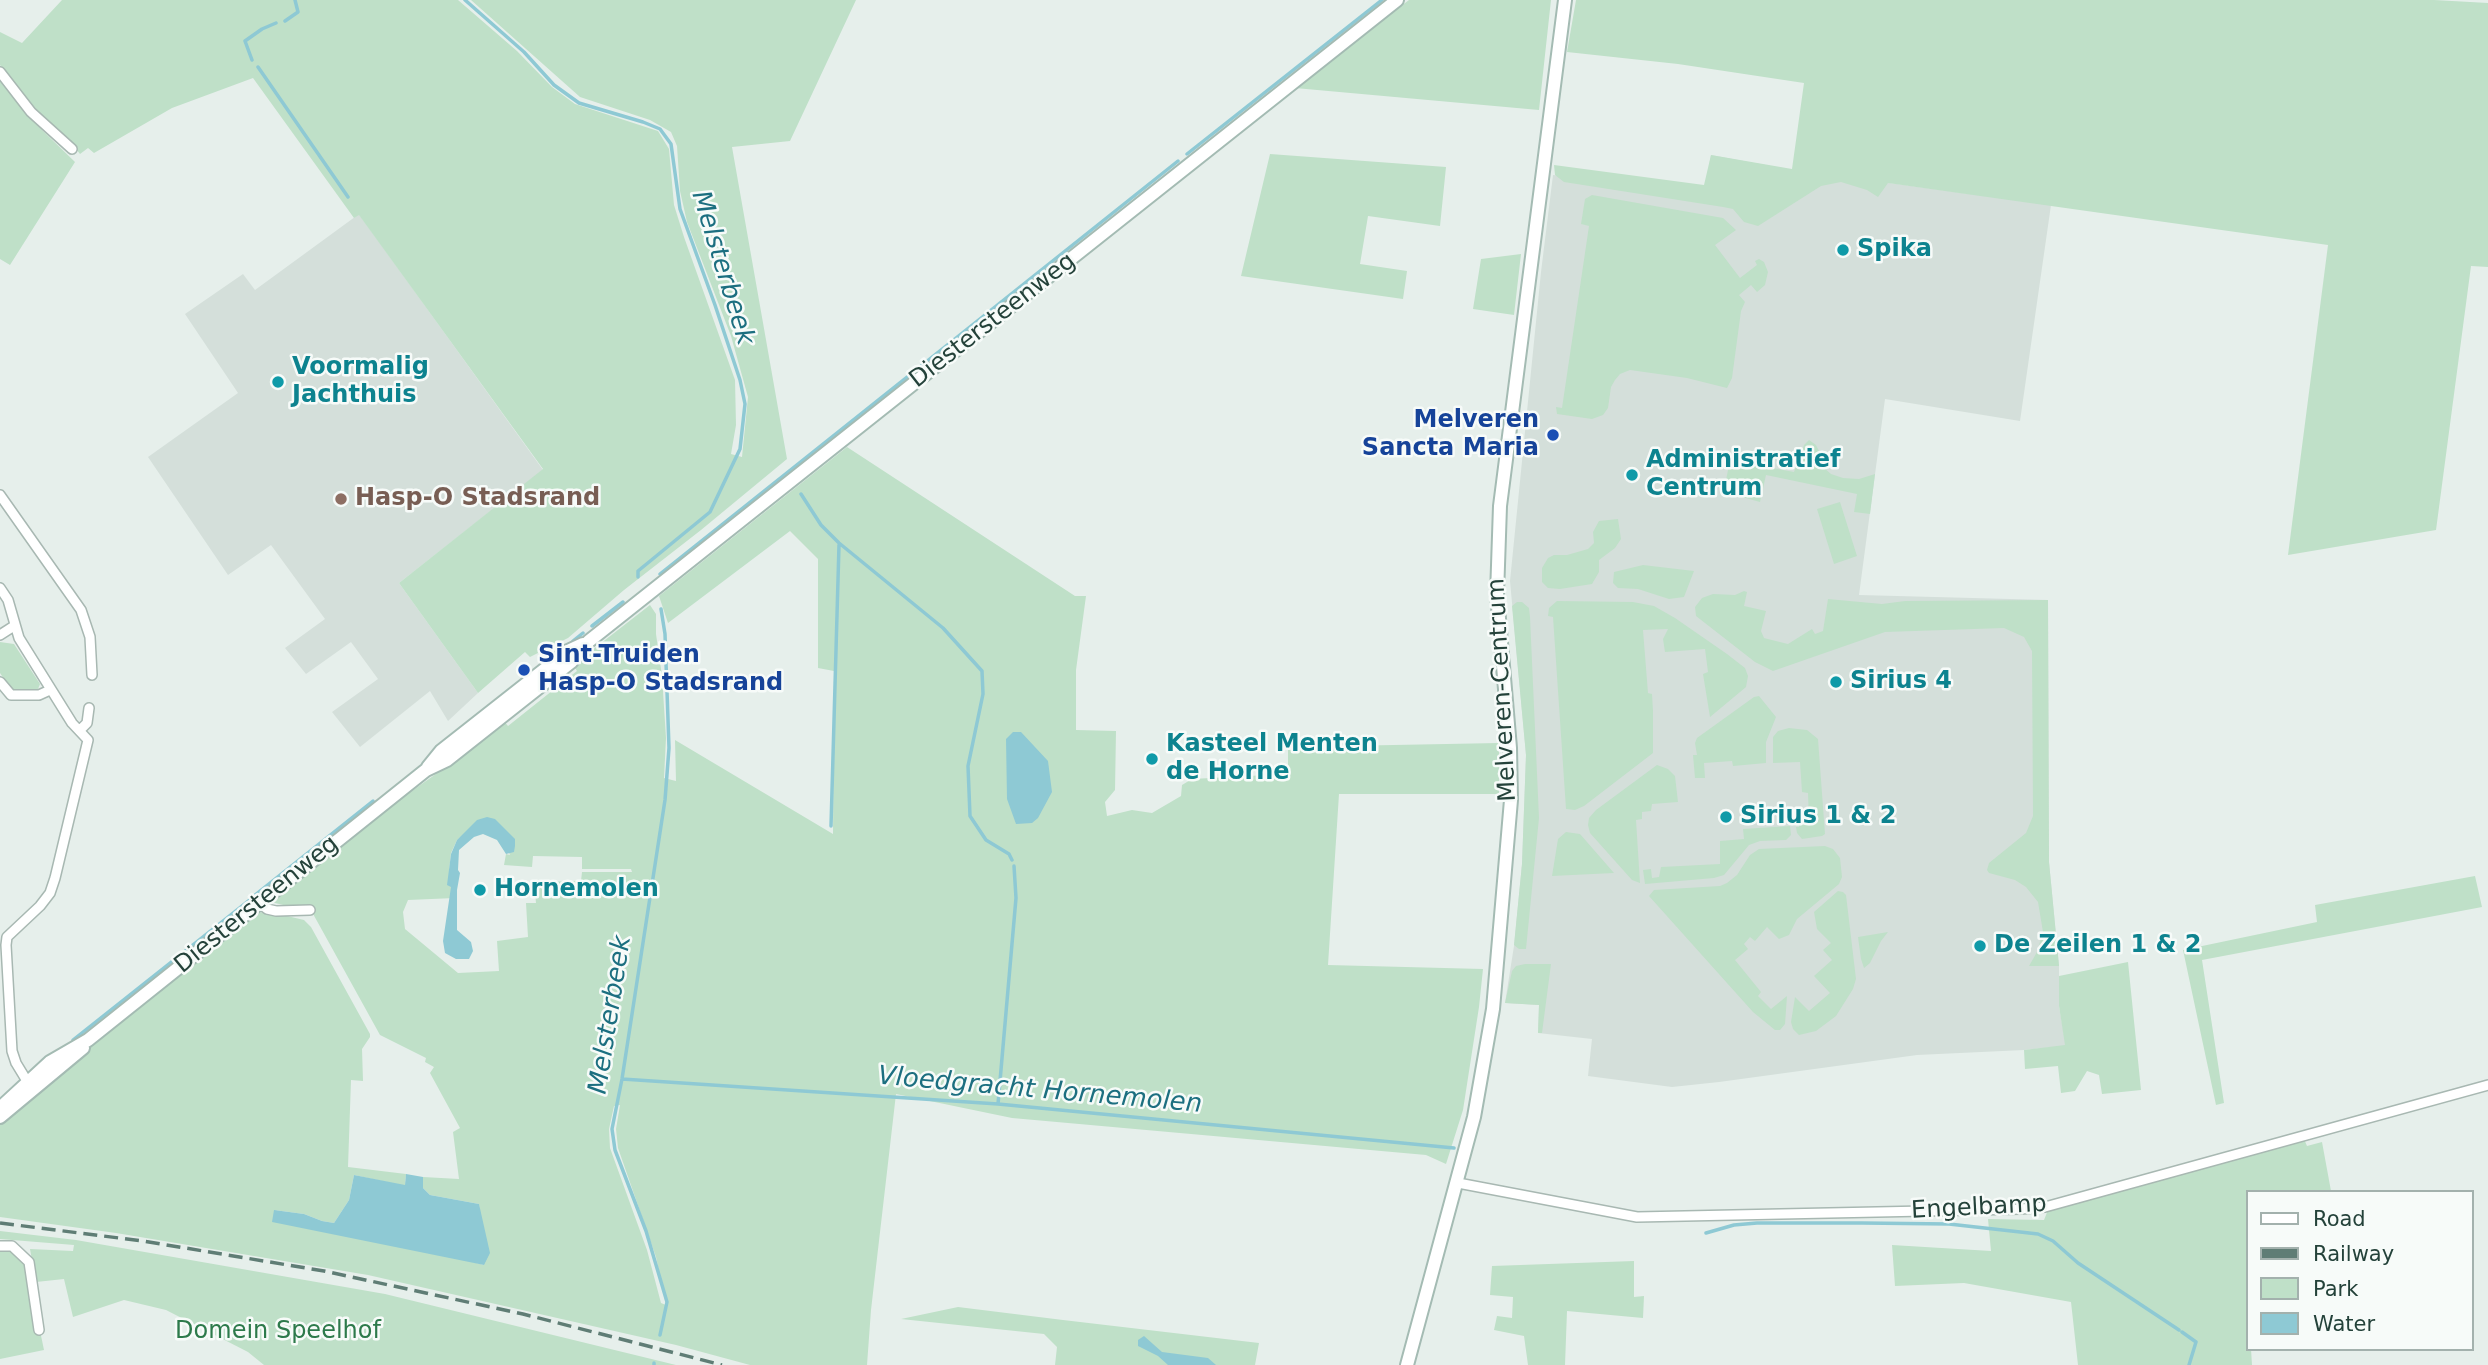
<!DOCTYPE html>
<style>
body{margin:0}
#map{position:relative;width:2488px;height:1365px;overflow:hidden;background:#e6efeb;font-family:"DejaVu Sans",sans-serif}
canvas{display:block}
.legend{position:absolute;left:2246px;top:1190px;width:228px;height:161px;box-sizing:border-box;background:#f7fbf9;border:2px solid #a3b1ad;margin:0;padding:9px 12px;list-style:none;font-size:21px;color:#24423a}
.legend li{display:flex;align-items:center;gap:14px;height:35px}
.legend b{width:35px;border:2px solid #a3b1ad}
</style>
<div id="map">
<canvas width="2488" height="1365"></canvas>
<ul class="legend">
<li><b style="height:9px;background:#fff"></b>Road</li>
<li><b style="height:9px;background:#5f7d75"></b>Railway</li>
<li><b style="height:19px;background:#bfe0c8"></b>Park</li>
<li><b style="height:19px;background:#8ec9d4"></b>Water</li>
</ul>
</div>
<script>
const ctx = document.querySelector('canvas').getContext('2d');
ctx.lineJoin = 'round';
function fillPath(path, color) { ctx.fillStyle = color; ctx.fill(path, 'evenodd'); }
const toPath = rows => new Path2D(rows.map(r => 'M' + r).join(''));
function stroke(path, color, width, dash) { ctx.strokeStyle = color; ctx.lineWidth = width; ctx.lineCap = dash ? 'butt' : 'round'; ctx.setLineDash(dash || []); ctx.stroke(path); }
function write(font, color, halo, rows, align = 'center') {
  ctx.font = font + ' "DejaVu Sans",sans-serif'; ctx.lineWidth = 5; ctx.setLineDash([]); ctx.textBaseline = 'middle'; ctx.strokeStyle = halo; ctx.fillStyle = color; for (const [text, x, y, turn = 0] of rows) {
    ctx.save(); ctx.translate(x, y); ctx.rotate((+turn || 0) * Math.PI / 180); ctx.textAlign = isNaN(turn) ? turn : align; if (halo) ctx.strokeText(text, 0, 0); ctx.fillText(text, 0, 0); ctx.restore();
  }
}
fillPath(toPath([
 [1711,155,1787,169,2051,205,2020,421,1885,399,1859,595,2048,600,2049,862,2059,965,2059,1006,2066,1046,2024,1050,1917,1055,1719,1082,1672,1087,1588,1076,1592,1039,1538,1033,1539,1005,1505,1003,1514,946,1522,864,1526,755,1510,581,1541,272,1553,175,1704,193],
 [359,214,543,470,399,583,478,693,448,721,430,691,360,747,332,712,378,679,351,642,306,674,285,648,325,619,271,545,228,575,148,457,238,393,185,314,243,274,255,290]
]), '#d4dfda');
fillPath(toPath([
 [62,0,458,0,517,51,552,87,575,104,658,131,669,149,674,205,684,237,735,380,736,425,731,454,742,457,748,397,731,336,687,222,680,191,677,146,671,132,650,120,580,97,471,0,856,0,790,141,732,147,787,459,701,530,624,590,568,638,530,657,525,652,478,693,399,583,543,469,359,215,354,218,253,78,172,108,94,153,88,148,80,154,68,139,39,115,0,65,0,32,22,43],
 [1409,0,1551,0,1539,110,1295,88],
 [1576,0,2434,0,2488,3,2488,267,2471,266,2436,530,2288,555,2328,245,1888,183,1878,197,1867,190,1841,182,1821,186,1758,226,1744,222,1733,209,1723,207,1564,182,1555,175,1554,165,1704,185,1711,155,1792,169,1804,83,1678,64,1567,52],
 [0,81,41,129,75,162,10,265,0,259],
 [1270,154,1446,167,1440,226,1368,216,1360,264,1407,271,1403,299,1241,276],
 [1592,195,1723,218,1736,230,1715,245,1740,278,1757,265,1755,261,1759,259,1764,262,1768,272,1765,285,1757,292,1751,285,1739,295,1745,302,1741,311,1732,378,1727,388,1687,378,1630,370,1620,374,1615,380,1611,387,1608,408,1603,415,1592,419,1557,414,1556,407,1562,408,1589,226,1581,224,1585,199],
 [1521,254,1514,315,1473,309,1481,259],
 [1809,440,1816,445,1821,455,1824,468,1831,474,1843,478,1859,479,1875,474,1870,514,1854,512,1857,494,1766,475,1760,502,1731,494,1727,490,1725,485,1730,460,1794,472,1804,445],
 [847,447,1075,596,1086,596,1076,670,1076,730,1116,731,1115,790,1105,802,1107,816,1132,810,1152,813,1181,796,1182,785,1192,779,1267,775,1271,769,1288,769,1288,747,1499,743,1499,794,1339,794,1328,965,1483,969,1479,1007,1463,1110,1446,1164,1426,1155,1012,1118,896,1094,871,1310,867,1365,750,1365,676,1345,368,1275,116,1233,0,1217,0,1125,63,1074,62,1071,82,1053,253,915,266,911,304,920,311,927,370,1034,370,1037,362,1049,363,1081,351,1080,348,1167,406,1174,405,1186,354,1175,349,1200,334,1223,322,1221,304,1214,274,1210,484,1265,479,1204,430,1195,423,1188,423,1177,459,1179,453,1132,460,1128,430,1073,434,1067,425,1062,426,1058,380,1035,312,912,271,902,395,803,457,759,503,720,508,726,577,671,573,665,650,605,656,614,656,634,662,676,666,738,664,778,676,781,675,740,833,834,834,671,818,668,818,559,790,531,668,623,659,596],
 [495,820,510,855,506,854,504,865,532,867,533,856,582,857,582,869,631,869,632,872,582,872,581,881,534,882,536,903,526,903,528,937,497,941,499,971,458,973,405,929,403,912,408,900,455,898,449,871,451,853,457,840,464,834],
 [620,1105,616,1129,618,1148,656,1257,666,1305,661,1303,647,1250,610,1148,609,1129,614,1106],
 [1840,502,1857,556,1834,564,1817,509],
 [1618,519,1621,539,1615,548,1599,560,1599,572,1592,584,1560,589,1548,588,1542,582,1542,568,1548,558,1554,555,1567,555,1588,549,1594,543,1593,532,1599,521],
 [1643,565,1694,571,1684,597,1669,599,1638,589,1618,588,1613,583,1614,572],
 [1744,591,1747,592,1744,606,1766,611,1761,631,1764,638,1788,644,1812,629,1815,634,1823,631,1828,599,1882,604,1905,601,2048,600,2049,862,2059,966,2029,966,2037,952,2043,932,2038,902,2026,887,2015,880,1989,873,1987,870,1989,863,2026,833,2033,816,2032,651,2024,637,2004,628,1885,632,1773,671,1755,662,1696,616,1695,607,1702,598,1713,594,1735,595],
 [1557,601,1633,602,1654,606,1675,618,1727,654,1745,668,1748,676,1746,687,1710,717,1703,674,1708,672,1705,649,1665,652,1663,639,1668,629,1643,630,1648,693,1652,694,1653,711,1653,753,1584,806,1575,810,1566,809,1553,617,1548,616,1549,608],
 [1517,602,1522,602,1529,608,1530,617,1539,818,1526,949,1519,949,1514,945,1522,864,1526,755,1512,606],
 [0,642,14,644,40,684,38,689,26,692,14,690,8,685,0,673],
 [1759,696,1776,717,1766,742,1766,763,1733,766,1732,761,1704,763,1705,778,1695,778,1693,755,1697,755,1695,743,1697,738,1754,697],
 [1789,728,1807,730,1818,739,1825,834,1822,836,1802,839,1797,833,1796,827,1799,827,1799,824,1809,822,1808,793,1802,792,1800,762,1773,763,1773,737,1778,731],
 [1657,765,1668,769,1675,776,1678,802,1652,804,1651,811,1642,812,1642,819,1636,820,1640,883,1632,880,1590,833,1588,825,1589,818,1596,810],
 [1790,826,1791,835,1786,840,1760,841,1749,845,1724,875,1714,878,1645,884,1643,870,1651,869,1652,878,1659,877,1661,867,1720,864,1720,841,1744,839,1743,829],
 [1566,832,1580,834,1614,873,1552,876,1558,839],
 [1825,846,1833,849,1840,858,1842,877,1839,884,1797,919,1789,935,1779,939,1767,927,1755,941,1750,937,1744,944,1748,949,1735,960,1761,992,1758,996,1771,1009,1787,996,1785,1024,1780,1030,1775,1030,1753,1012,1649,896,1654,890,1720,886,1727,883,1737,875,1750,855,1759,849],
 [2475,876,2482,907,2202,960,2224,1103,2216,1105,2183,950,2317,922,2315,905],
 [1838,891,1843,892,1846,895,1856,979,1853,989,1836,1016,1816,1031,1799,1035,1793,1029,1791,1022,1795,997,1809,1011,1830,993,1814,976,1832,960,1823,950,1831,943,1817,929,1814,912],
 [1888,932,1881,941,1870,963,1864,968,1861,959,1858,937],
 [2128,962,2141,1090,2102,1094,2099,1075,2087,1071,2075,1091,2061,1093,2058,1066,2025,1069,2024,1050,2065,1045,2059,1006,2059,976],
 [1525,964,1551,964,1542,1033,1538,1033,1539,1005,1505,1003,1512,971,1516,966],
 [2304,1139,2307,1146,2322,1142,2331,1191,2248,1192,2248,1349,2251,1349,2252,1365,2078,1365,2071,1302,1964,1283,1895,1286,1892,1245,1991,1251,1988,1219,2044,1220,2048,1210,2170,1178],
 [0,1231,76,1240,385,1294,676,1365,264,1365,248,1352,166,1310,124,1300,73,1317,64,1279,36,1282,30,1249,73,1251,74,1245,0,1239],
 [0,1248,23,1249,44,1350,0,1359],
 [1634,1261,1634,1297,1644,1296,1643,1318,1567,1311,1565,1365,1528,1365,1524,1336,1494,1330,1497,1316,1512,1318,1513,1297,1490,1295,1492,1266],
 [958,1307,1063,1320,1259,1343,1255,1365,1055,1365,1057,1347,1044,1334,901,1319]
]), '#bfe0c8');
fillPath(toPath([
 [1013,732,1021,732,1048,761,1052,792,1038,818,1032,823,1016,824,1007,799,1006,739],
 [487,817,495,819,515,839,515,846,514,852,506,854,497,840,483,834,474,837,459,850,458,870,460,873,457,890,457,930,471,942,473,951,469,959,456,959,445,953,443,941,451,887,447,885,451,854,457,840,477,820],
 [406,1174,423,1177,423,1188,430,1195,479,1204,490,1253,484,1265,272,1222,274,1210,304,1214,322,1221,334,1223,349,1200,354,1175,405,1185],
 [1144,1336,1162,1352,1208,1358,1216,1365,1168,1365,1158,1356,1138,1346,1138,1340]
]), '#8ec9d4');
stroke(toPath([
 [465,0,524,52,554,85,579,103,643,122,660,129,671,144,680,209,715,305,740,380,745,404,740,449,710,512,638,571,638,577],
 [285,21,298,12,295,0],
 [252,60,245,41,262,29,276,23],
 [258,67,348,197],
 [1187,154,1382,0],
 [801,494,821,525,839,543,943,628,982,671,983,694,968,766,970,816,986,840,1009,854,1012,860],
 [660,574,1178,161],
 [592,626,623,602],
 [573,641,583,633],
 [831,826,839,545],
 [255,895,373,801],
 [73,1040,252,898],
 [622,1079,998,1104,1454,1148],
 [998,1104,1016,898,1014,866],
 [1706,1233,1734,1225,1757,1223,1862,1223,1949,1224,2038,1234,2053,1241,2078,1263,2179,1330],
 [2182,1332,2196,1342,2189,1365],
 [660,1335,667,1302,646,1231,615,1150,612,1129,622,1079,665,800,669,748,665,634,661,609],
 [654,1365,654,1363]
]), '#8ec9d4', 3.5);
const street = toPath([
 [0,72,31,112,72,149],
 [0,495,81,610,90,637,92,675],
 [0,588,8,600,19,638,72,723,88,740,55,878,50,893,40,906,7,937,6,945,12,1051,16,1063,30,1086],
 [0,635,14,626],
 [0,682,11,695,39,695,50,690],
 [80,730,87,723,89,708],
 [259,903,267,909,276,911,310,910],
 [1458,1183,1637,1217,2021,1209,2045,1207,2488,1085],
 [0,1246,12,1246,29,1262,39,1330]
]);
const secondary = toPath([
 [428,767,441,751,568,651,583,644],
 [0,1108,50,1062,88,1040,426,770,447,760,571,662,589,641,1397,0],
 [0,1117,83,1048],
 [1407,1365,1474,1117,1493,1009,1511,800,1510,748,1497,595,1500,506,1565,0]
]);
stroke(street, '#a8b8b2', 12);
stroke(secondary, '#a4bbb3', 16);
stroke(street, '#fff', 9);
stroke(secondary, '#fff', 12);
stroke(toPath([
 [0,1223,143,1241,324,1271,523,1314,722,1365]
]), '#5f7d75', 3.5, [14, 7]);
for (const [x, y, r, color] of [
 [1843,250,7,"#0f9aa8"],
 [278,382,7,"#0f9aa8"],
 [1553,435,7,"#1a4fb4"],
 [1632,475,7,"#0f9aa8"],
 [341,499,7,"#8d6e63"],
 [524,670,7,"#1a4fb4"],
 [1836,682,7,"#0f9aa8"],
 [1152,759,7,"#0f9aa8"],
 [1726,817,7,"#0f9aa8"],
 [480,890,7,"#0f9aa8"],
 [1980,946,7,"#0f9aa8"]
]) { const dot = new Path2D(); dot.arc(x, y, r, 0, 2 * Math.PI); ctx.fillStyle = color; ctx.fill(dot); stroke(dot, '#f7fbf9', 2.5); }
write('bold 24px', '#0d838f', '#f7fbf9', [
 ["Spika",1857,250],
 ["Voormalig",292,368],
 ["Jachthuis",292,396],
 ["Administratief",1646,461],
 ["Centrum",1646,489],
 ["Sirius 4",1850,682],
 ["Kasteel Menten",1166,745],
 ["de Horne",1166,773],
 ["Sirius 1 & 2",1740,817],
 ["Hornemolen",494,890],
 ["De Zeilen 1 & 2",1994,946]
], 'left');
write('24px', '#24423a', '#f7fbf9', [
 ["Diestersteenweg",993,321,-38],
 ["Melveren-Centrum",1503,690,-93],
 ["Diestersteenweg",257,905,-39],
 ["Engelbamp",1979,1208,-3]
]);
write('bold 24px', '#164399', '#f7fbf9', [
 ["Melveren",1539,421],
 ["Sancta Maria",1539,449],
 ["Sint-Truiden",538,656,"left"],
 ["Hasp-O Stadsrand",538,684,"left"]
], 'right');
write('bold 24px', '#785e54', '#f7fbf9', [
 ["Hasp-O Stadsrand",355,499]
], 'left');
write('24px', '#2d7a4b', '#f7fbf9', [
 ["Domein Speelhof",278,1332]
]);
write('italic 26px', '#1c6f80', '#f7fbf9', [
 ["Melsterbeek",722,268,73],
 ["Melsterbeek",611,1015,-81],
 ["Vloedgracht Hornemolen",1040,1091,5]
]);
</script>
